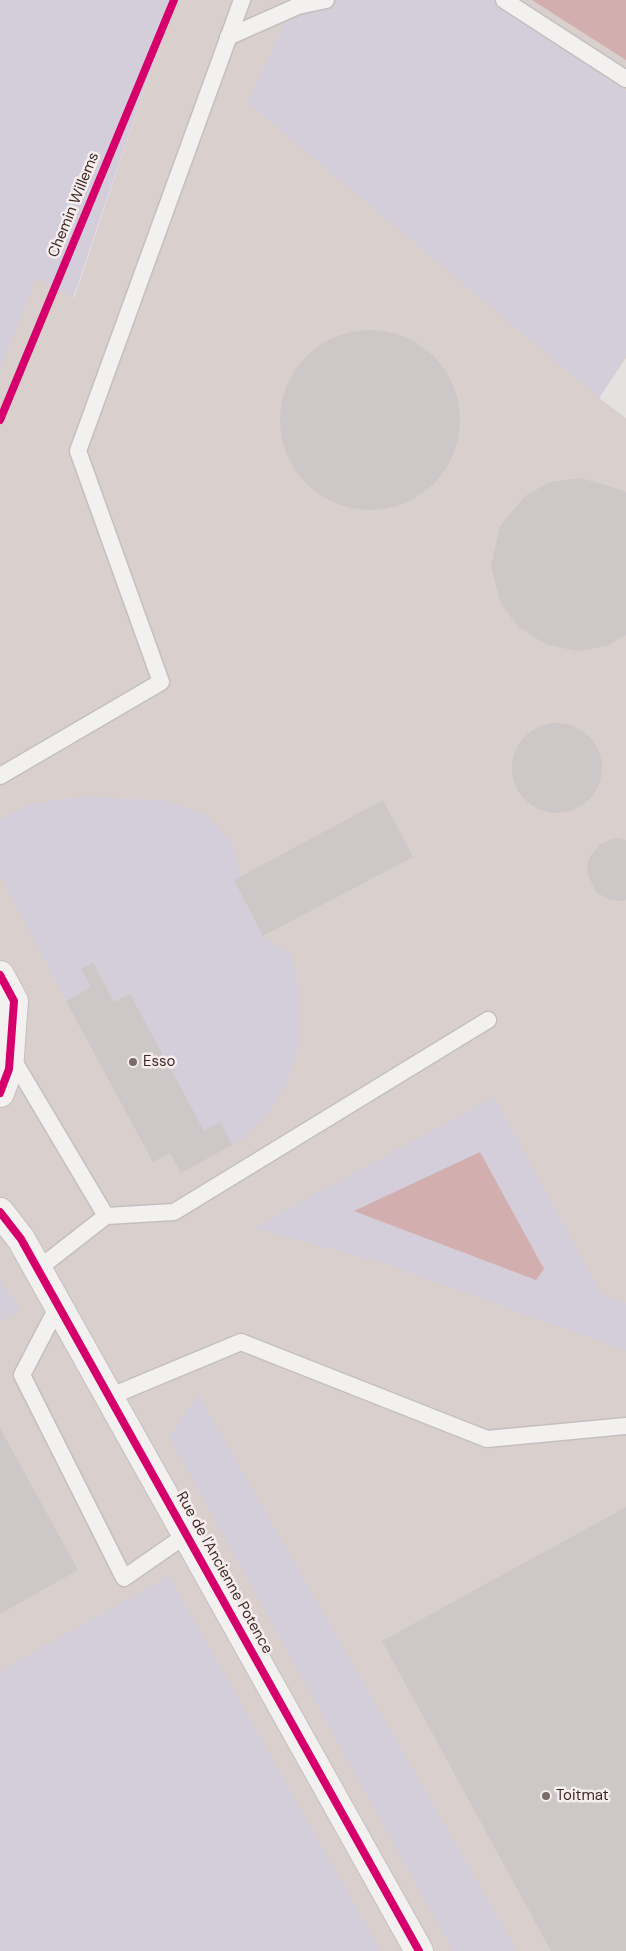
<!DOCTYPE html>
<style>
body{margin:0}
canvas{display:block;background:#e6e1e1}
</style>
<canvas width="626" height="1951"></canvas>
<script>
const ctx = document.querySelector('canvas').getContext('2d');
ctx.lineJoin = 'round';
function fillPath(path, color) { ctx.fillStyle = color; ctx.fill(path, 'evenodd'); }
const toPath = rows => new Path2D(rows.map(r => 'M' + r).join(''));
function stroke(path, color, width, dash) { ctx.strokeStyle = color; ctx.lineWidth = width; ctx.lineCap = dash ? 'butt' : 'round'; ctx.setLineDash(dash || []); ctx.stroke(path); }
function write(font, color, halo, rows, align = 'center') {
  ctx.font = font + ' "DM Sans",sans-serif'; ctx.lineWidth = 5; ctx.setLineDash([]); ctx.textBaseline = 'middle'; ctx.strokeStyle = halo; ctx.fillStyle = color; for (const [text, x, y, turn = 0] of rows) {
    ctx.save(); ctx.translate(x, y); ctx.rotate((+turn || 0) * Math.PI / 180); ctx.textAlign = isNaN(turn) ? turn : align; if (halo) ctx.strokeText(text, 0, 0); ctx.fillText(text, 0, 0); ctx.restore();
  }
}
fillPath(toPath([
 [175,0,626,0,626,358,599,398,626,418,626,1951,0,1951,0,257,74,298]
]), '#d9d0ce');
fillPath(toPath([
 [0,0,175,0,73,298,36,278,0,369],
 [296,0,497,0,626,91,626,355,599,398,247,102],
 [84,796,166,801,208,816,234,845,240,877,234,880,263,936,281,950,290,950,300,992,300,1040,287,1083,269,1112,247,1135,232,1145,220,1122,204,1131,130,994,114,1002,93,963,82,969,91,987,66,1001,0,875,0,819,32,804],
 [494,1097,601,1293,626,1303,626,1351,383,1263,253,1228],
 [0,1279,21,1311,0,1321],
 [198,1394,517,1951,453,1951,169,1437],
 [169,1576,381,1951,0,1951,0,1671]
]), '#d3ced9');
fillPath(toPath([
 [532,0,626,0,626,60],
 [480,1152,544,1269,536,1280,354,1211]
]), '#d2aeaf');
fillPath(toPath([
 '280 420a90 90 0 1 1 180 0a90 90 0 1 1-180 0Z',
 [580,478,623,490,626,493,626,635,607,646,578,651,547,645,518,627,500,602,491,566,500,526,525,496,550,482],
 '512 768a45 45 0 1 1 90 0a45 45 0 1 1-90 0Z',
 [383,800,413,857,263,936,234,880],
 [619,838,626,840,626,900,621,901,610,900,596,892,588,875,587,865,591,855,601,844,611,839],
 [93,963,114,1002,130,994,204,1131,220,1122,232,1145,181,1173,170,1153,153,1162,66,1001,91,987,81,969],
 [0,1428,78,1570,0,1614],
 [626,1507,626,1951,551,1951,382,1641]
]), '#cdc7c7');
const service = toPath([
 [504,0,626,79],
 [228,37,298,6,326,0],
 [0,776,161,682,78,451,242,0],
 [11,1056,106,1216,38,1269],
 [106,1216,174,1212,488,1020],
 [58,1306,22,1375,124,1578,186,1535],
 [109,1397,241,1342,487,1439,626,1426]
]);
const minor = toPath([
 [0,975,14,1001,9,1069,0,1093]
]);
const tertiary = toPath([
 [0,1212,21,1239,419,1951]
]);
stroke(service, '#c4bfbf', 19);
stroke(minor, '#c4bfbf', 30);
stroke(tertiary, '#c4bfbf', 30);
stroke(service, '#f3f0f0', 16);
stroke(minor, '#f3f0f0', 28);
stroke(tertiary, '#f3f0f0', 28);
stroke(toPath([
 [0,420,174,0],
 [0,975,14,1001,9,1069,0,1093],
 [0,1212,21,1239,419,1951]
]), '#d6006c', 8);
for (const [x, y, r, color] of [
 [133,1062,5,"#7a6a68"],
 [546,1796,5,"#7a6a68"]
]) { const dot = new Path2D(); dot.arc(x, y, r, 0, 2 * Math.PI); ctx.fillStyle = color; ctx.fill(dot); stroke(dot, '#f6eeee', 2); }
write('15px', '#402a27', '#f6eeee', [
 ["Chemin Willems",74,205,-68],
 ["Rue de l'Ancienne Potence",224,1573,61]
]);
write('15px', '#402a27', '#f6eeee', [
 ["Esso",143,1062],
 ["Toitmat",556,1796]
], 'left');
</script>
